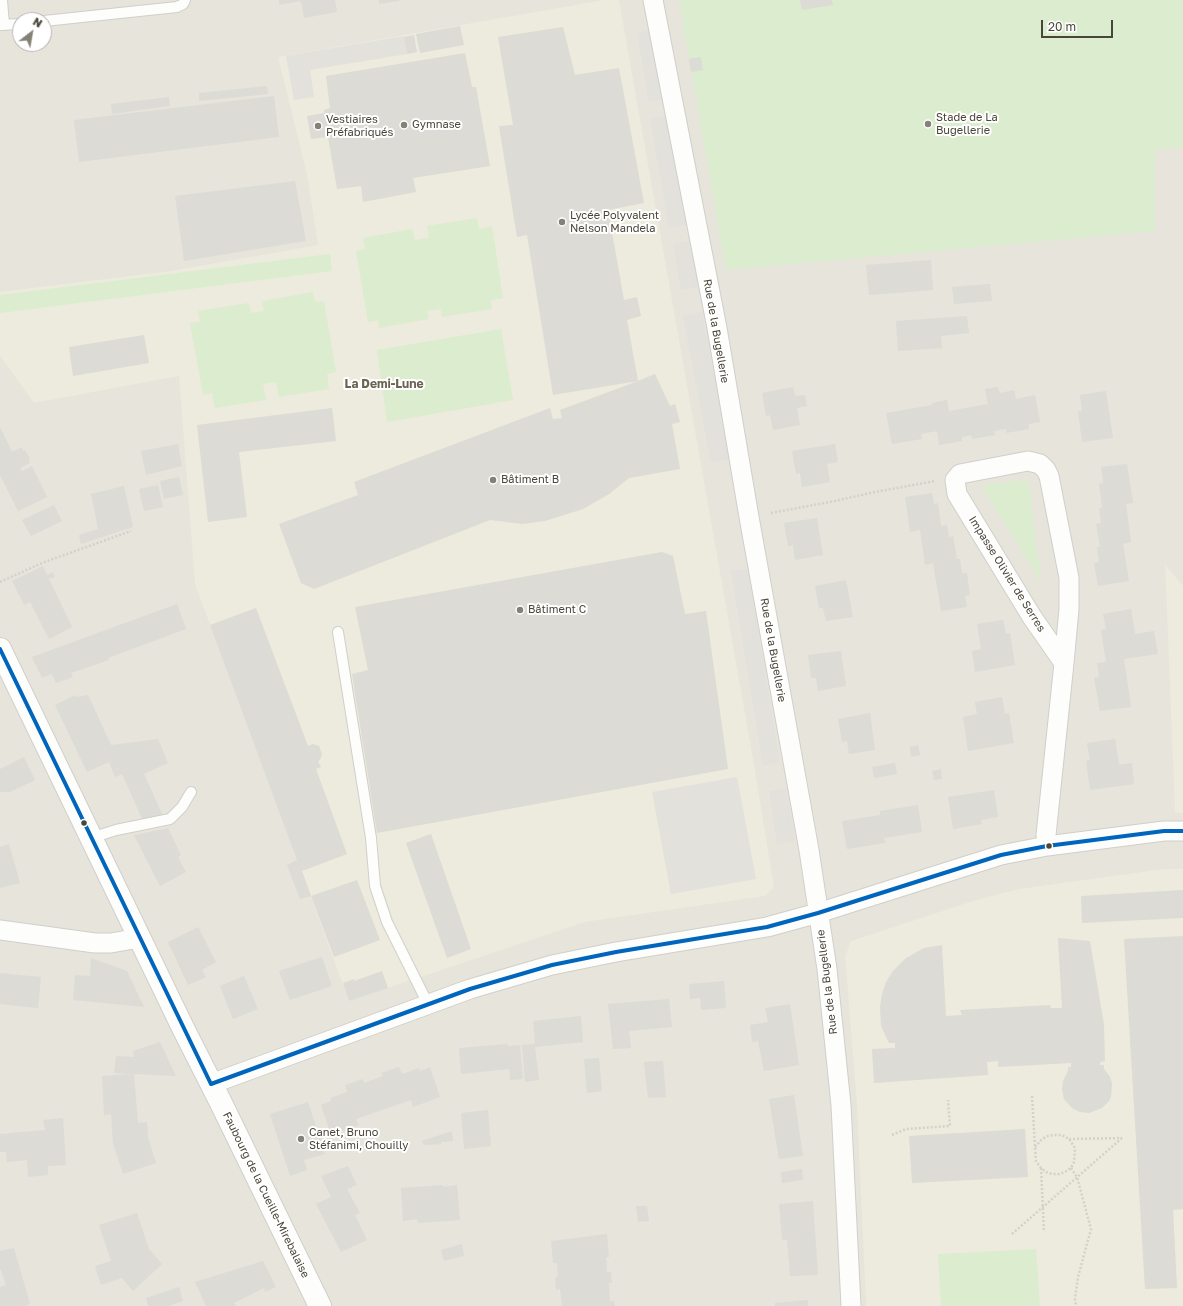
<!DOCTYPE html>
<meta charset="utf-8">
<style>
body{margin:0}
#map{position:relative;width:1183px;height:1306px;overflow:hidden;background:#f2f2ed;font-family:"Golos Text",sans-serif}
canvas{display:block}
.north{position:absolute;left:12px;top:12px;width:40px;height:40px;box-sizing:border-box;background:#fff;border:1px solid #b6b5af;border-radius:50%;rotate:31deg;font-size:11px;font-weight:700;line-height:16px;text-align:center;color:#494538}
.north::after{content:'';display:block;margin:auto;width:14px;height:18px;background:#848277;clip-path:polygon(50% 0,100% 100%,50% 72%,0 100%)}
.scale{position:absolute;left:1041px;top:20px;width:72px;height:18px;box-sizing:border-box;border:2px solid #494538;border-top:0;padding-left:5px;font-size:12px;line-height:14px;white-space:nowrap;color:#494538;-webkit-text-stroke:3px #fff;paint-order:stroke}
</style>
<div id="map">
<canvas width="1183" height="1306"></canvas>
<div class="north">N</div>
<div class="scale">20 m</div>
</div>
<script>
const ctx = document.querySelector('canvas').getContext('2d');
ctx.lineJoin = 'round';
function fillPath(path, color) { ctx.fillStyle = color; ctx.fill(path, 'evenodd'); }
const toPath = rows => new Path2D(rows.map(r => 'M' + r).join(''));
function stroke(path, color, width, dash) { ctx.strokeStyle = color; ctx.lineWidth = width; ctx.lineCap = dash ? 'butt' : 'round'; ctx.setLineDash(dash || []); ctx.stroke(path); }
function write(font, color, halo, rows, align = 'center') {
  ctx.font = font + ' "Golos Text",sans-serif'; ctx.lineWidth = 4; ctx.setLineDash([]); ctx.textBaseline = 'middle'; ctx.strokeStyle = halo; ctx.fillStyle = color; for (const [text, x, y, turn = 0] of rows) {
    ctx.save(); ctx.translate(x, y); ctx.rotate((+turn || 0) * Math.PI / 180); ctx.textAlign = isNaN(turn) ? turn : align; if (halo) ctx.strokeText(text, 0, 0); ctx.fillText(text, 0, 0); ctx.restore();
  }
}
fillPath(toPath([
 [0,0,1183,0,1183,1306,0,1306],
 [20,20,44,20,44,44,20,44]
]), '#e6e4db');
fillPath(toPath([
 [604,0,619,0,753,759,774,887,765,896,585,922,349,1001,195,584,179,376,34,403,0,356,0,292,171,271,318,245,307,174,278,57],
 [1165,564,1183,586,1183,813,1175,813],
 [1164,869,1183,869,1183,1306,866,1306,857,1105,845,956,851,941,976,900,1019,889]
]), '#ecebdd');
fillPath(toPath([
 [679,0,1183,0,1183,148,1155,149,1155,231,726,270],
 [477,218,479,229,492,226,503,298,491,300,492,309,442,317,441,309,427,311,429,319,379,328,378,320,368,322,356,251,365,249,363,238,412,229,415,240,429,238,427,226],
 [330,254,332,271,0,313,0,295],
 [313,292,315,302,324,301,336,372,327,374,329,389,279,397,276,382,263,384,266,400,215,408,212,393,203,395,190,323,200,322,198,311,249,303,251,313,264,311,262,301],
 [501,329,513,400,387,422,377,350],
 [1023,480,1027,481,1029,485,1041,579,1039,579,984,490,984,485,989,484],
 [1036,1249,1040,1306,941,1306,938,1254]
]), '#dcecce');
fillPath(toPath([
 [653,30,664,100,649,102,637,33],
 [404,36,407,54,310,70,314,97,294,100,286,56],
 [668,116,687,225,669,228,650,119],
 [690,241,698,287,681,290,673,244],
 [702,312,730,459,711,463,683,316],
 [748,569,780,763,763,766,731,571],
 [737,777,756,879,671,894,652,792],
 [786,788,795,841,777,844,769,791]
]), '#e2e1dc');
fillPath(toPath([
 [279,0,335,0,337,12,304,18,301,1,279,5],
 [379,0,399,0,399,1,379,4],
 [800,0,832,0,833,5,802,10],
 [460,26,464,45,420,53,416,34],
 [563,27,575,75,619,68,644,203,608,210,624,300,637,297,641,316,627,320,638,381,655,374,670,406,675,404,680,422,672,424,680,469,629,478,609,494,583,509,545,521,522,524,490,520,314,589,301,583,279,524,358,495,354,482,550,408,553,419,562,418,560,410,638,381,553,395,527,235,517,237,499,126,513,125,498,37],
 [414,35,417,52,407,54,404,37],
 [465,53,472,87,476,87,490,166,413,178,416,192,363,202,361,186,337,189,328,137,311,139,307,116,324,113,324,110,330,108,326,76],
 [701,57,703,70,691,72,689,59],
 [267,86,268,94,199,101,199,93],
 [274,96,279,137,79,162,74,120],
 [169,97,170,106,112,114,111,104],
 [295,181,306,241,184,261,175,196],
 [931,260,933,290,869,295,866,265],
 [990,284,992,301,954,304,952,287],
 [967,316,969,333,941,336,942,348,898,351,896,321],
 [144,335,149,363,73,376,69,347],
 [793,387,795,396,805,395,807,406,797,408,800,425,773,430,770,415,766,416,762,393],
 [998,387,1000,393,1014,390,1016,399,1035,395,1040,422,1029,424,1029,429,1006,433,1006,429,994,431,995,435,972,439,971,435,962,437,962,441,939,445,937,431,921,434,922,439,892,444,886,413,932,405,932,403,947,400,949,411,988,404,985,389],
 [1106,391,1113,438,1082,442,1078,411,1082,411,1080,395],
 [332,408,336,441,239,452,247,517,208,522,197,425],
 [0,427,12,452,22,447,23,451,25,450,30,459,28,460,30,463,20,468,22,471,32,466,47,497,18,511,0,475],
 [178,444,182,466,146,475,141,451],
 [835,444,838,462,827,464,830,482,802,487,800,473,796,474,792,451],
 [1127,464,1133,503,1126,504,1131,542,1123,544,1129,581,1098,586,1094,563,1099,562,1097,547,1100,547,1096,524,1101,523,1099,508,1102,508,1099,484,1103,483,1101,467],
 [179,477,183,495,164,499,160,481],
 [158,485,163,507,144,511,139,489],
 [124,486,133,527,81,544,79,535,98,529,91,494],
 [932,493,934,504,938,503,941,526,947,525,949,537,953,536,957,559,960,559,962,573,967,573,970,595,965,596,967,607,941,611,933,563,925,565,920,530,910,532,905,497],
 [54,505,62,521,31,536,22,520],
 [817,518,823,555,795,560,793,545,788,546,784,523],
 [662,552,673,556,685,614,706,611,728,769,377,833,352,674,368,670,355,607],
 [43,566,47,575,53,572,55,577,49,579,72,627,49,639,30,602,24,605,12,581],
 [846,580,853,617,826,621,823,608,819,608,815,586],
 [177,604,186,629,108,658,109,660,71,673,73,677,56,683,52,674,42,678,32,657],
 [256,608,308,746,313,744,319,746,322,754,320,760,318,761,321,767,316,769,347,854,302,871,311,896,300,899,287,865,297,860,210,625],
 [1131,609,1135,634,1154,631,1158,654,1124,659,1131,707,1100,711,1094,678,1099,677,1097,663,1106,662,1101,630,1106,629,1103,614],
 [1003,620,1006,634,1010,633,1015,665,975,672,972,651,981,649,977,624],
 [841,651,846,686,818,691,816,678,811,678,808,655],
 [75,695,76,697,88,695,111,745,158,739,168,763,144,774,162,814,144,823,122,774,115,777,109,762,87,772,55,705],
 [1002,697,1005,714,1009,713,1014,743,968,751,963,717,977,714,975,702],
 [870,713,875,750,849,754,847,741,842,742,838,719],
 [1115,739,1119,765,1132,763,1134,784,1090,790,1086,761,1090,760,1087,743],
 [918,745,920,755,911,757,910,747],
 [24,757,35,780,10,792,0,792,0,769],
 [895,763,897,774,874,778,872,767],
 [941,769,942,779,934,780,932,771],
 [994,790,998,817,981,820,982,824,953,829,948,797],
 [918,805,922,832,884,838,885,843,847,849,842,821,880,815,880,811],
 [168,828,181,855,178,857,186,872,160,886,134,835],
 [431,834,471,949,447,958,406,843],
 [9,844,20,883,0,888,0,847],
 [357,880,380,940,334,957,311,896],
 [1183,890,1183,918,1082,923,1081,896],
 [198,927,216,962,202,970,206,977,188,985,168,942],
 [1183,936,1183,1209,1173,1210,1177,1288,1145,1289,1124,939],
 [1058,938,1090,941,1104,1025,1105,1061,1100,1062,1100,1065,1104,1065,1104,1069,1110,1077,1112,1083,1111,1097,1109,1101,1102,1108,1089,1113,1080,1112,1072,1108,1064,1099,1062,1090,1063,1081,1068,1071,1068,1067,1071,1067,1071,1063,998,1067,998,1061,987,1062,988,1075,874,1083,872,1049,895,1048,895,1043,889,1043,881,1026,880,1007,882,994,886,982,893,971,906,958,924,948,942,945,946,1016,962,1015,960,1010,1050,1005,1051,1008,1062,1008],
 [322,957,332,986,290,1000,279,971],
 [91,958,127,971,144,1007,73,1000,75,975,90,976],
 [382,971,388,988,349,1001,343,983,354,979,354,981],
 [0,973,41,977,38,1008,0,1004],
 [244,976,258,1009,233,1019,220,986],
 [724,981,726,1008,701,1010,700,998,690,999,689,984],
 [669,999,672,1027,629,1031,631,1048,613,1049,608,1004],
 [790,1004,799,1065,764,1071,758,1041,752,1042,750,1025,768,1022,765,1008],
 [581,1016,583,1042,535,1047,539,1080,525,1082,522,1045,535,1044,533,1021],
 [160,1042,176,1076,134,1074,138,1123,147,1122,148,1137,156,1163,123,1174,113,1143,111,1114,104,1115,102,1076,132,1074,114,1073,116,1056,134,1057,133,1051],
 [507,1044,508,1046,520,1045,523,1079,510,1080,509,1069,461,1074,459,1048],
 [599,1058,602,1091,587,1093,584,1059],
 [663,1061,666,1097,648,1098,644,1062],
 [399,1067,402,1074,419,1068,420,1071,430,1067,440,1097,413,1107,411,1100,356,1119,359,1125,331,1135,321,1105,331,1101,330,1098,347,1092,345,1085,363,1079,364,1083,383,1076,381,1073],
 [794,1095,803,1156,779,1159,769,1099],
 [308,1102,325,1154,304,1160,307,1170,290,1176,270,1114],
 [488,1110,491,1146,464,1149,461,1113],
 [63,1118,66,1165,48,1166,48,1175,28,1177,27,1160,7,1162,6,1152,0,1152,0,1134,45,1130,43,1120],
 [1025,1129,1028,1177,912,1183,909,1136],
 [452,1131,453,1141,441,1142,441,1144,424,1145,422,1141],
 [348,1166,357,1185,347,1189,360,1213,355,1215,367,1240,341,1252,316,1204,331,1197,321,1176],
 [802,1169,803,1180,782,1183,781,1172],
 [443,1185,443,1187,457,1185,460,1220,418,1223,417,1219,403,1221,401,1188],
 [813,1201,818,1275,790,1276,787,1240,782,1240,779,1204],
 [636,1206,647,1206,649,1221,638,1222],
 [137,1213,149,1249,162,1264,133,1291,122,1278,101,1285,95,1266,111,1261,99,1225],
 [607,1234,609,1257,606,1257,607,1272,611,1272,612,1283,609,1283,610,1301,614,1301,615,1306,562,1306,560,1289,556,1290,555,1278,558,1277,557,1263,553,1263,551,1241],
 [462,1244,464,1256,444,1261,441,1250],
 [14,1248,30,1304,25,1306,0,1306,0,1287,6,1285,1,1270,0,1270,0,1251],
 [263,1261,276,1287,265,1292,264,1288,234,1303,236,1306,206,1306,195,1282],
 [179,1287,183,1301,168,1306,148,1306,146,1298],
 [808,1300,808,1306,775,1306,775,1303]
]), '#dcdbd5');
const service = toPath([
 [2,0,4,25],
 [44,21,177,7,183,4,185,0],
 [0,25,20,24],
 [338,632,371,838,375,886,387,922,428,1004],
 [91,838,116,830,170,819,182,807,191,792]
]);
const minor = toPath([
 [653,0,717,328,749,517,809,850,827,969,841,1105,851,1306],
 [1047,846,1046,835,1064,663,1032,617,957,494,955,480,960,474,1028,461,1040,464,1046,470,1049,476,1069,578,1069,609,1064,663],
 [0,930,95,943,111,943,139,938],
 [211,1084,470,989,552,965,616,952,767,927,818,913,1001,855,1047,846,1164,831,1183,831]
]);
const tertiary = toPath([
 [0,649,183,1028,221,1103,320,1306]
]);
stroke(service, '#d0cfca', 12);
stroke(minor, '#d0cfca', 21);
stroke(tertiary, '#d0cfca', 24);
stroke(toPath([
 [771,513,835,501,875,492,935,481],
 [0,582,42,563,131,531],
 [1032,1096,1035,1147,1036,1161,1041,1168,1046,1172,1052,1174,1059,1174,1065,1172,1071,1168,1074,1162,1075,1148,1069,1139,1062,1135,1054,1135,1048,1136,1042,1139,1035,1147],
 [892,1135,906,1129,950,1126,948,1100],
 [1069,1139,1122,1138],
 [1041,1168,1044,1232],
 [1071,1168,1077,1177,1091,1229,1078,1277,1075,1299,1076,1306],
 [1012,1234,1122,1138]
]), '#d2d2cb', 2.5, [2, 2]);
stroke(service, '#fdfdfc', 10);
stroke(minor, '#fdfdfc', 19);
stroke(tertiary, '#fdfdfc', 22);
stroke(toPath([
 [0,649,211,1084],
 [211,1084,470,989,552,965,616,952,767,927,818,913,1001,855,1047,846,1164,831,1183,831]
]), '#0065bd', 4);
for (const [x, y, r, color] of [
 [928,124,4,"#848277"],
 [404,125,4,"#848277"],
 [318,126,4,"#848277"],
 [562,222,4,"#848277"],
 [493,480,4,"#848277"],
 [520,610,4,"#848277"],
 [84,823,3.5,"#494538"],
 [1049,846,3.5,"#494538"],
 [301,1139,4,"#848277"]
]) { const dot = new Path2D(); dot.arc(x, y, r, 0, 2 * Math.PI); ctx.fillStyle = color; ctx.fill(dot); stroke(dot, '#fff', 1.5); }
write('11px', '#494538', '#fff', [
 ["Stade de La",936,118],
 ["Bugellerie",936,131],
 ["Vestiaires",326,120],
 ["Préfabriqués",326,133],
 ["Gymnase",412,125],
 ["Lycée Polyvalent",570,216],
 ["Nelson Mandela",570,229],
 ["Bâtiment B",501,480],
 ["Bâtiment C",528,610],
 ["Canet, Bruno",309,1133],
 ["Stéfanimi, Chouilly",309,1146]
], 'left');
write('11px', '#494538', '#fff', [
 ["Rue de la Bugellerie",716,331,80],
 ["Impasse Olivier de Serres",1007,574,58],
 ["Rue de la Bugellerie",773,650,80],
 ["Rue de la Bugellerie",827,982,-97],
 ["Faubourg de la Cueille-Mirebalaise",266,1195,64]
]);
write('bold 12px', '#6b6450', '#fff', [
 ["La Demi-Lune",384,384]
]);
</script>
